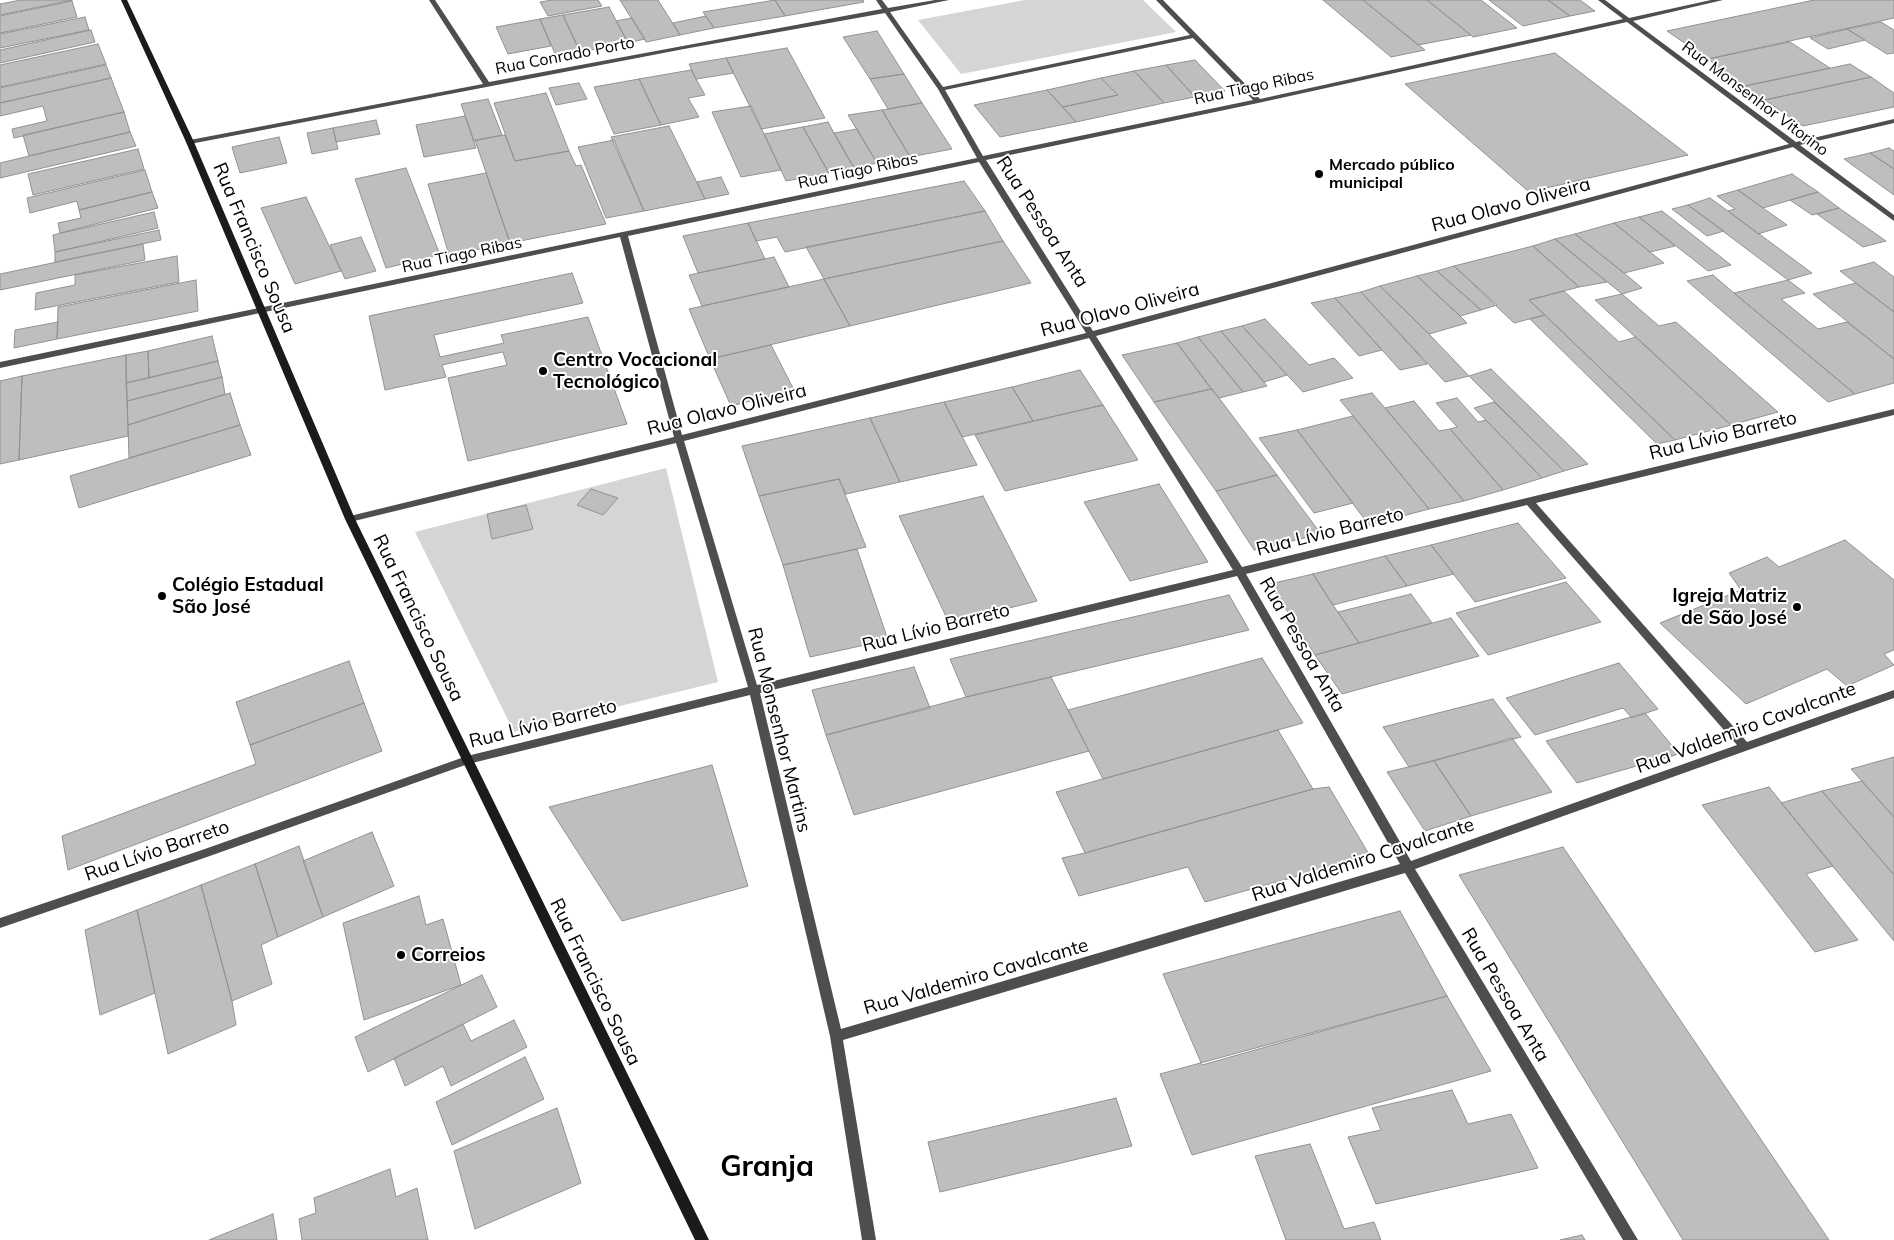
<!DOCTYPE html>
<meta charset="utf-8">
<style>
body{margin:0}
canvas{display:block;background:#fff}
</style>
<canvas width="1894" height="1240"></canvas>
<script>
const ctx = document.querySelector('canvas').getContext('2d');
ctx.lineJoin = 'round';
function fillPath(path, color) { ctx.fillStyle = color; ctx.fill(path, 'evenodd'); }
const toPath = rows => new Path2D(rows.map(r => 'M' + r).join(''));
function stroke(path, color, width, dash) { ctx.strokeStyle = color; ctx.lineWidth = width; ctx.lineCap = dash ? 'butt' : 'round'; ctx.setLineDash(dash || []); ctx.stroke(path); }
function write(font, color, halo, rows, align = 'center') {
  ctx.font = font + ' Mulish,sans-serif'; ctx.lineWidth = 4; ctx.setLineDash([]); ctx.textBaseline = 'middle'; ctx.strokeStyle = halo; ctx.fillStyle = color; for (const [text, x, y, turn = 0] of rows) {
    ctx.save(); ctx.translate(x, y); ctx.rotate((+turn || 0) * Math.PI / 180); ctx.textAlign = isNaN(turn) ? turn : align; if (halo) ctx.strokeText(text, 0, 0); ctx.fillText(text, 0, 0); ctx.restore();
  }
}
fillPath(toPath([
 [1025,0,1143,0,1176,32,961,74,918,20],
 [666,468,718,682,514,732,415,532]
]), '#d5d5d5');
const building = toPath([
 [21,0,72,0,0,15,0,4,21,0],
 [552,0,598,0,602,6,548,16,540,2,552,0],
 [620,0,658,0,680,35,646,42,620,0],
 [775,0,863,0,864,2,785,16,775,0],
 [775,0,785,16,714,28,703,12,775,0],
 [1323,0,1363,0,1425,50,1391,57,1323,0],
 [1363,0,1427,0,1471,35,1418,45,1363,0],
 [1427,0,1481,0,1517,28,1473,37,1427,0],
 [1489,0,1548,0,1570,16,1523,26,1489,0],
 [1548,0,1580,0,1595,11,1570,16,1548,0],
 [1814,0,1894,0,1894,18,1708,59,1667,31,1814,0],
 [72,1,77,17,0,33,0,16,72,1],
 [609,7,628,43,580,52,563,15,609,7],
 [563,15,580,52,556,56,540,19,563,15],
 [706,16,714,28,680,35,673,23,706,16],
 [85,17,89,30,0,48,0,34,85,17],
 [632,18,645,39,628,43,616,21,632,18],
 [540,19,551,46,508,54,496,27,540,19],
 [1881,22,1894,30,1894,53,1887,54,1847,29,1881,22],
 [1847,29,1865,40,1828,49,1810,38,1847,29],
 [91,30,95,42,0,63,0,50,91,30],
 [877,31,904,74,870,79,843,37,877,31],
 [1790,42,1830,68,1745,86,1708,59,1790,42],
 [98,44,106,64,0,87,0,65,98,44],
 [787,48,825,118,761,129,726,58,787,48],
 [1555,53,1688,155,1529,192,1405,84,1555,53],
 [726,58,734,73,696,79,689,64,726,58],
 [1195,60,1225,91,1195,97,1166,65,1195,60],
 [1850,64,1871,77,1765,100,1745,86,1850,64],
 [106,65,111,78,0,103,0,88,106,65],
 [1166,65,1195,97,1164,103,1134,71,1166,65],
 [691,70,705,95,688,98,699,117,661,125,639,79,691,70],
 [1134,71,1164,103,1076,122,1063,107,1118,95,1101,78,1134,71],
 [904,74,922,103,888,109,870,79,904,74],
 [1871,77,1894,93,1894,107,1803,126,1765,100,1871,77],
 [111,78,124,112,14,138,12,129,47,121,43,106,0,116,0,103,111,78],
 [1101,78,1118,95,1063,107,1047,90,1101,78],
 [639,79,661,125,614,134,594,87,639,79],
 [579,83,587,99,556,105,549,88,579,83],
 [1047,90,1076,122,1000,137,974,105,1047,90],
 [546,93,569,151,515,161,494,103,546,93],
 [488,99,502,135,474,141,461,104,488,99],
 [922,103,952,149,910,157,882,110,922,103],
 [751,106,781,170,741,177,712,112,751,106],
 [882,110,910,157,877,163,848,115,882,110],
 [124,112,130,132,29,156,23,135,124,112],
 [465,116,476,148,424,157,416,125,465,116],
 [376,120,380,134,336,142,333,128,376,120],
 [828,122,834,133,854,168,828,172,803,127,828,122],
 [669,126,705,199,644,211,611,137,669,126],
 [803,127,829,173,786,181,764,134,803,127],
 [333,128,338,149,312,154,307,133,333,128],
 [857,129,877,163,854,168,834,133,857,129],
 [130,132,136,146,0,178,0,163,130,132],
 [505,135,515,161,569,151,576,166,581,165,606,224,510,243,475,140,505,135],
 [279,137,287,163,240,173,232,147,279,137],
 [614,140,644,211,606,218,578,147,614,140],
 [1889,148,1894,151,1894,169,1870,153,1889,148],
 [138,149,144,169,33,195,28,174,138,149],
 [1870,153,1894,169,1894,195,1844,159,1870,153],
 [406,168,440,255,386,268,355,179,406,168],
 [145,170,152,192,79,210,77,201,30,213,27,198,145,170],
 [486,173,510,243,449,255,428,184,486,173],
 [1792,174,1818,192,1763,208,1738,190,1792,174],
 [721,177,729,194,705,199,697,182,721,177],
 [964,181,985,211,785,252,777,237,756,241,748,223,964,181],
 [1738,190,1763,208,1787,225,1758,234,1728,211,1735,209,1717,196,1738,190],
 [152,192,158,208,60,233,58,223,81,218,79,210,152,192],
 [1818,192,1839,208,1812,215,1790,200,1818,192],
 [306,197,341,271,295,284,261,208,306,197],
 [1710,198,1728,211,1812,273,1788,280,1688,205,1710,198],
 [1688,205,1724,231,1707,236,1672,209,1688,205],
 [1839,208,1886,241,1863,247,1817,214,1839,208],
 [985,211,1003,241,824,279,806,247,985,211],
 [1662,211,1731,265,1708,271,1639,217,1662,211],
 [154,212,158,228,55,252,53,235,154,212],
 [1639,217,1675,246,1650,252,1614,223,1639,217],
 [748,223,765,259,698,273,683,236,748,223],
 [1614,223,1650,252,1664,263,1624,273,1575,234,1614,223],
 [159,230,161,240,55,262,55,252,159,230],
 [1575,234,1624,273,1642,288,1622,294,1555,239,1575,234],
 [361,237,376,271,345,279,330,245,361,237],
 [1555,239,1607,282,1579,287,1533,246,1555,239],
 [1003,241,1031,283,850,326,824,279,1003,241],
 [143,244,145,260,0,290,0,274,143,244],
 [1533,246,1579,287,1529,300,1545,315,1514,323,1454,266,1533,246],
 [177,256,179,282,35,310,36,293,75,285,75,275,177,256],
 [774,257,789,287,702,306,689,275,774,257],
 [1874,262,1894,277,1894,312,1840,271,1874,262],
 [1454,266,1497,305,1481,310,1437,271,1454,266],
 [1437,271,1481,310,1460,316,1417,276,1437,271],
 [572,273,583,303,434,335,440,357,504,343,501,335,588,317,627,424,468,461,448,378,507,365,503,352,442,365,446,377,385,390,369,316,572,273],
 [1713,275,1734,293,1855,394,1828,402,1687,281,1713,275],
 [1417,276,1460,316,1467,323,1429,334,1380,286,1417,276],
 [824,279,850,326,710,359,689,309,824,279],
 [196,280,198,311,57,339,58,307,196,280],
 [1788,280,1805,293,1781,299,1818,329,1847,322,1894,359,1894,383,1855,394,1734,293,1788,280],
 [1856,283,1894,312,1894,359,1813,294,1856,283],
 [1380,286,1429,334,1469,376,1445,382,1361,292,1380,286],
 [1564,291,1619,342,1636,337,1731,425,1675,440,1529,300,1564,291],
 [1361,292,1427,364,1400,370,1335,298,1361,292],
 [1622,294,1659,326,1676,322,1778,412,1731,425,1595,300,1622,294],
 [1335,298,1382,350,1359,356,1311,303,1335,298],
 [1545,315,1675,440,1657,444,1530,319,1545,315],
 [1265,319,1309,365,1334,358,1353,378,1303,392,1242,326,1265,319],
 [58,322,57,339,14,348,15,330,58,322],
 [1242,326,1287,375,1264,382,1221,331,1242,326],
 [1221,331,1264,382,1267,386,1243,392,1198,337,1221,331],
 [212,336,218,361,149,378,148,351,212,336],
 [1198,337,1243,392,1219,398,1177,343,1198,337],
 [1177,343,1211,389,1154,402,1122,355,1177,343],
 [771,345,794,390,731,406,710,359,771,345],
 [148,351,149,378,126,383,126,355,148,351],
 [126,355,128,436,19,460,22,376,126,355],
 [218,361,222,377,127,401,126,383,218,361],
 [1491,369,1588,464,1564,471,1469,376,1491,369],
 [1080,370,1103,405,1033,421,1012,387,1080,370],
 [22,376,19,460,0,464,0,381,22,376],
 [222,377,225,394,128,425,127,401,222,377],
 [1012,387,1033,421,962,437,944,402,1012,387],
 [1211,389,1219,398,1277,475,1216,491,1154,402,1211,389],
 [230,393,240,425,129,458,128,425,230,393],
 [1372,393,1385,408,1464,501,1429,509,1340,400,1372,393],
 [1457,398,1478,422,1486,420,1542,478,1503,490,1450,429,1457,427,1436,403,1457,398],
 [1414,401,1439,431,1450,429,1503,490,1464,501,1385,408,1414,401],
 [944,402,977,465,900,482,870,418,944,402],
 [1494,402,1564,471,1542,478,1474,408,1494,402],
 [1103,405,1138,460,1005,491,975,435,1103,405],
 [1353,416,1429,509,1369,525,1297,430,1353,416],
 [870,418,900,482,846,494,839,479,759,496,742,446,870,418],
 [240,425,251,455,79,508,70,476,240,425],
 [1297,430,1353,503,1314,513,1259,438,1297,430],
 [1277,475,1321,534,1254,550,1216,491,1277,475],
 [839,479,866,547,783,565,759,496,839,479],
 [1159,484,1208,562,1130,581,1084,502,1159,484],
 [591,489,618,498,603,515,577,505,591,489],
 [983,496,1037,601,949,623,899,516,983,496],
 [526,505,533,529,492,539,487,514,526,505],
 [1518,523,1566,578,1475,602,1431,545,1518,523],
 [1845,540,1894,580,1894,650,1884,654,1894,665,1847,686,1827,669,1746,704,1660,623,1741,590,1729,573,1767,557,1779,567,1845,540],
 [1431,545,1454,574,1407,586,1385,556,1431,545],
 [857,549,888,640,810,657,783,565,857,549],
 [1385,556,1407,586,1333,605,1313,574,1385,556],
 [1313,574,1333,605,1359,643,1315,655,1270,584,1313,574],
 [1566,582,1601,622,1488,655,1456,613,1566,582],
 [1411,594,1432,623,1359,643,1338,612,1411,594],
 [1229,595,1249,630,966,697,950,659,1229,595],
 [1451,618,1479,656,1342,694,1315,655,1451,618],
 [1262,658,1303,723,1103,779,1068,710,1262,658],
 [349,661,364,703,250,745,236,702,349,661],
 [1619,663,1658,709,1632,718,1623,708,1535,735,1506,698,1619,663],
 [914,667,930,708,826,735,812,690,914,667],
 [1051,677,1089,751,854,815,826,735,966,697,1051,677],
 [1493,699,1521,737,1409,767,1383,727,1493,699],
 [364,703,382,751,68,870,62,836,256,764,250,745,364,703],
 [1645,713,1679,754,1577,783,1546,741,1645,713],
 [1278,730,1313,789,1085,853,1056,792,1278,730],
 [1512,738,1552,792,1471,816,1434,761,1512,738],
 [1894,757,1894,817,1851,769,1894,757],
 [1434,761,1471,816,1425,831,1387,772,1434,761],
 [712,765,748,886,622,921,549,807,712,765],
 [1862,781,1894,817,1894,875,1822,791,1862,781],
 [1329,787,1370,856,1205,902,1188,867,1079,896,1062,858,1085,853,1313,789,1329,787],
 [1769,787,1833,866,1806,874,1858,940,1815,952,1702,805,1769,787],
 [1822,791,1894,875,1894,941,1781,803,1822,791],
 [372,832,394,886,323,917,303,861,372,832],
 [299,846,323,917,278,937,255,864,299,846],
 [1563,847,1829,1240,1683,1240,1459,875,1563,847],
 [255,864,278,937,261,945,272,984,232,1001,201,885,255,864],
 [201,885,232,1001,236,1025,168,1054,137,910,201,885],
 [419,896,426,925,443,919,461,985,364,1020,343,923,419,896],
 [137,910,155,993,100,1015,85,930,137,910],
 [1400,911,1447,996,1202,1065,1163,974,1400,911],
 [482,975,497,1007,368,1072,355,1037,482,975],
 [1447,996,1491,1071,1192,1155,1160,1074,1447,996],
 [514,1020,527,1047,451,1086,443,1066,405,1086,394,1058,463,1024,471,1041,514,1020],
 [525,1057,544,1099,452,1145,436,1102,525,1057],
 [1452,1090,1468,1124,1511,1114,1538,1168,1376,1204,1348,1137,1381,1130,1372,1108,1452,1090],
 [1116,1098,1132,1146,940,1192,928,1142,1116,1098],
 [557,1108,581,1183,475,1229,454,1151,557,1108],
 [1310,1144,1344,1229,1374,1222,1381,1240,1286,1240,1255,1156,1310,1144],
 [390,1169,396,1197,417,1188,428,1240,302,1240,299,1219,316,1213,314,1198,390,1169],
 [273,1214,277,1240,209,1240,273,1214],
 [1582,1235,1585,1240,1560,1240,1582,1235]
]);
fillPath(building, '#bebebe');
stroke(building, '#929292', 1);
fillPath(toPath([
 [429,0,435,0,489,82,882,9,876,0,882,0,888,8,935,0,949,0,890,12,943,87,1190,35,1156,0,1163,0,1260,99,1623,19,1598,0,1605,0,1629,18,1711,0,1723,0,1633,21,1796,142,1894,119,1894,123,1800,145,1894,215,1894,221,1793,147,1096,336,1242,567,1894,409,1894,415,1536,503,1747,742,1894,690,1894,698,1415,869,1638,1240,1623,1240,1405,873,843,1040,876,1240,862,1240,830,1036,750,695,468,764,207,857,0,928,0,918,202,850,467,756,748,687,676,443,350,522,345,519,350,516,674,437,620,237,0,368,0,362,977,158,938,89,885,13,684,49,190,144,186,142,190,140,483,84,429,0],
 [1627,22,1789,144,1093,331,986,160,1258,103,1627,22],
 [1193,38,1253,100,983,156,945,90,1193,38],
 [979,162,1086,333,682,435,628,236,979,162],
 [1089,338,1233,570,757,685,684,441,1089,338],
 [1527,505,1737,745,1411,861,1246,574,1527,505],
 [1237,576,1400,864,841,1029,760,693,1237,576]
]), '#4e4e4e');
fillPath(toPath([
 [121,0,127,0,194,142,355,519,709,1240,695,1240,345,519,186,142,121,0]
]), '#1b1b1b');
for (const [x, y, r, color] of [
 [1319,174,5,"#000"],
 [543,371,5,"#000"],
 [162,596,5,"#000"],
 [1797,607,5,"#000"],
 [401,955,5,"#000"]
]) { const dot = new Path2D(); dot.arc(x, y, r, 0, 2 * Math.PI); ctx.fillStyle = color; ctx.fill(dot); stroke(dot, '#fff', 2); }
write('16px', '#000', '#fff', [
 ["Rua Conrado Porto",565,56,-11],
 ["Rua Tiago Ribas",1254,87,-12],
 ["Rua Monsenhor Vitorino",1755,99,37],
 ["Rua Tiago Ribas",858,171,-12],
 ["Rua Tiago Ribas",462,255,-12]
]);
write('bold 16px', '#000', '#fff', [
 ["Mercado público",1329,165],
 ["municipal",1329,183]
], 'left');
write('19px', '#000', '#fff', [
 ["Rua Olavo Oliveira",1511,205,-15],
 ["Rua Pessoa Anta",1042,222,57],
 ["Rua Francisco Sousa",254,248,67],
 ["Rua Olavo Oliveira",1120,310,-15],
 ["Rua Olavo Oliveira",727,410,-14],
 ["Rua Lívio Barreto",1723,436,-14],
 ["Rua Lívio Barreto",1330,532,-14],
 ["Rua Francisco Sousa",418,618,64],
 ["Rua Lívio Barreto",936,628,-14],
 ["Rua Pessoa Anta",1302,645,60],
 ["Rua Lívio Barreto",543,724,-14],
 ["Rua Valdemiro Cavalcante",1746,728,-20],
 ["Rua Monsenhor Martins",779,730,76],
 ["Rua Lívio Barreto",157,851,-19],
 ["Rua Valdemiro Cavalcante",1363,860,-18],
 ["Rua Valdemiro Cavalcante",976,977,-16],
 ["Rua Francisco Sousa",595,982,64],
 ["Rua Pessoa Anta",1505,995,59]
]);
write('bold 19px', '#000', '#fff', [
 ["Centro Vocacional",553,360],
 ["Tecnológico",553,382],
 ["Colégio Estadual",172,585],
 ["São José",172,607],
 ["Igreja Matriz",1787,596,"right"],
 ["de São José",1787,618,"right"],
 ["Correios",411,955]
], 'left');
write('bold 29px', '#000', '#fff', [
 ["Granja",767,1167]
]);
</script>
